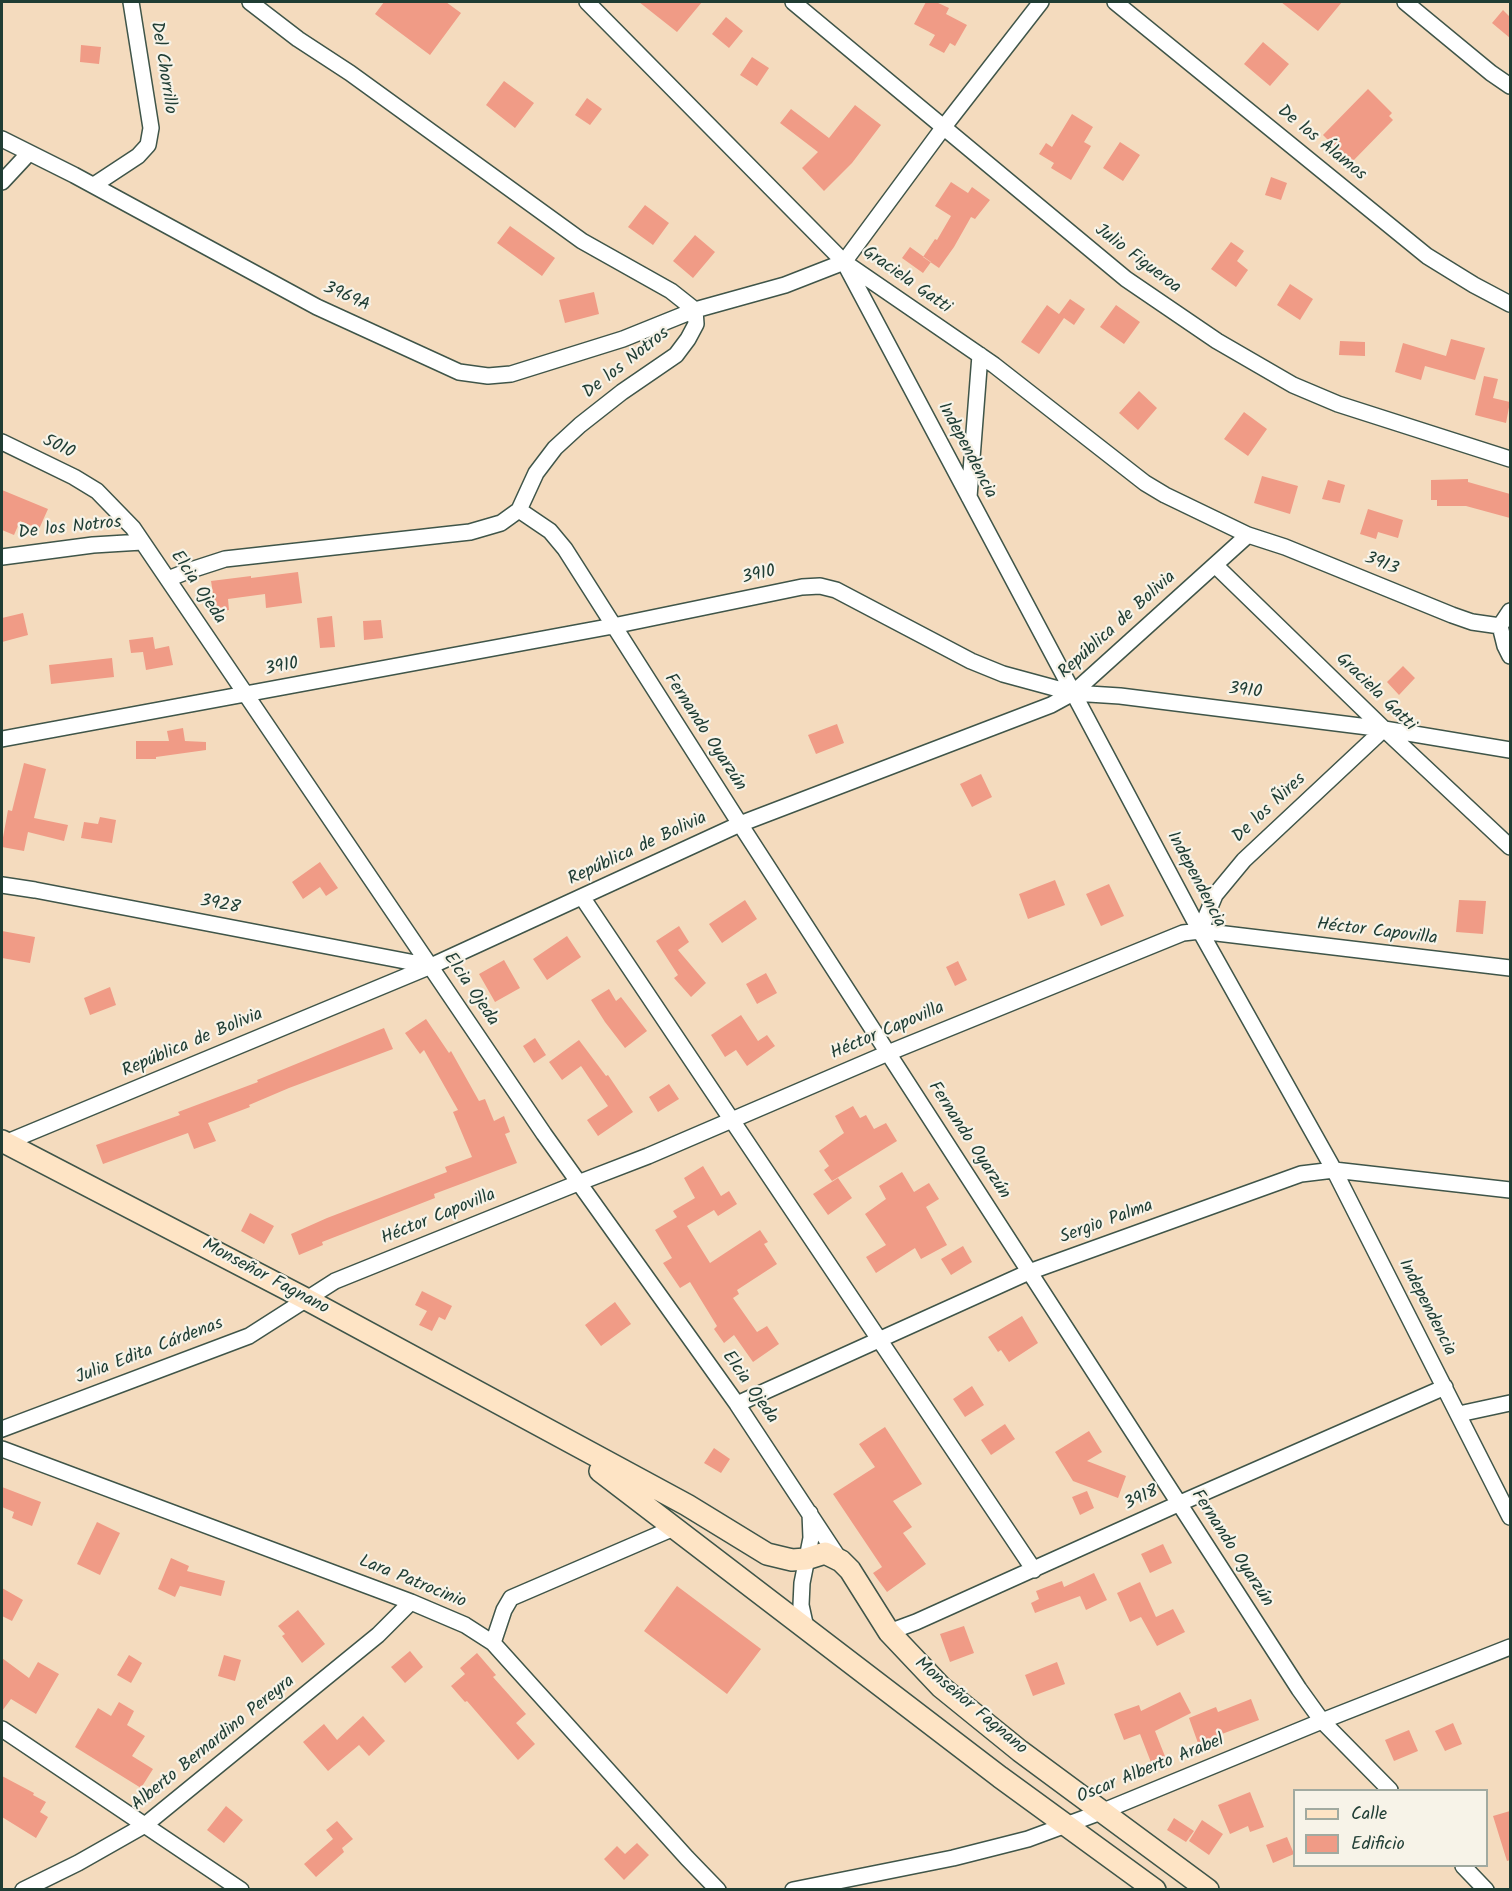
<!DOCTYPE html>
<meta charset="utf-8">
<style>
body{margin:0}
#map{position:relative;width:1512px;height:1891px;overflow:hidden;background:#f4dbbe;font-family:Kalam,sans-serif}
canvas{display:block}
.frame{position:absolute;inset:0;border:3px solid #1f3d34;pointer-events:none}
.legend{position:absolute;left:1293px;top:1789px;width:195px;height:78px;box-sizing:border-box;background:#f7f3e8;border:2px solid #a1aaa0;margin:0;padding:8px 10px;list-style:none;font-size:18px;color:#1f3d34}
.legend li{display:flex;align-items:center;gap:12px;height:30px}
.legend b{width:30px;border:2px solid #a1aaa0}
</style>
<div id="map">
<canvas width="1512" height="1891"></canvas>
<div class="frame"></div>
<ul class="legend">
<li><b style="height:8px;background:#fee4c5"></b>Calle</li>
<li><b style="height:16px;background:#f09b86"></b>Edificio</li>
</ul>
</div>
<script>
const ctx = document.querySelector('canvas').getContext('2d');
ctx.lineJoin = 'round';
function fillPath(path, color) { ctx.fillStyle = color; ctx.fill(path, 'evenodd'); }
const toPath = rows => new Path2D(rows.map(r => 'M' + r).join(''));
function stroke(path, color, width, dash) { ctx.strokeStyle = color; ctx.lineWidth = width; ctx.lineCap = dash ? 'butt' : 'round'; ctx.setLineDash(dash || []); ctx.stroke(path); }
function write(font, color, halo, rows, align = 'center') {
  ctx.font = font + ' Kalam,sans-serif'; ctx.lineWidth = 4.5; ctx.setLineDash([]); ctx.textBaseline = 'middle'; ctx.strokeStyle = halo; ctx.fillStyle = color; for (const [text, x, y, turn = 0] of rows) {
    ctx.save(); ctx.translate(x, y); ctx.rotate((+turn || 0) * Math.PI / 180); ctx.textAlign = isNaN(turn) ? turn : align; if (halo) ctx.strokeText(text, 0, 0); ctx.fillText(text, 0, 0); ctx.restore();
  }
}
fillPath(toPath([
 [384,2,446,2,461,13,430,55,375,14],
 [639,2,702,2,677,32],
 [926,2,936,2,949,8,946,14,967,25,955,46,950,43,944,53,929,45,935,35,914,24],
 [1281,2,1342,2,1318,31],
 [1503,10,1510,17,1510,38,1492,23],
 [726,17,743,31,729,48,712,34],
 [1263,42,1289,64,1270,86,1244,64],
 [81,45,101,47,99,64,80,62],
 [752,57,769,68,757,86,740,75],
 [504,81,534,103,515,128,486,105],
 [1368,89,1392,113,1389,116,1393,120,1351,163,1323,135],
 [587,98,602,109,590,125,575,115],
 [855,105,881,125,852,163,824,191,802,168,818,152,780,123,791,109,829,138],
 [1072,114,1093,127,1084,142,1091,146,1071,180,1051,168,1054,163,1039,154,1046,143,1052,147],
 [1120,142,1140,155,1123,181,1103,168],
 [1271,177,1287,183,1281,200,1265,195],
 [951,182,968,193,972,187,990,200,975,219,971,217,954,247,939,268,923,257,935,239,937,240,951,216,935,206],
 [645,205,669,223,653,245,628,227],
 [510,226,555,258,542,276,497,243],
 [695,235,715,252,693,278,673,261],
 [1231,242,1244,251,1237,261,1248,270,1236,287,1211,269],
 [910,247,931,262,923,273,902,258],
 [1290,284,1313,299,1300,320,1277,305],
 [594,292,599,314,565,323,559,300],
 [1070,299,1085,309,1074,325,1064,318,1039,354,1021,342,1047,305,1059,314],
 [1116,305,1140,322,1124,344,1100,327],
 [1451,339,1485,348,1475,380,1425,366,1421,380,1395,372,1403,343,1446,356],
 [1340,341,1365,342,1365,356,1339,355],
 [1484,376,1498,379,1493,398,1510,402,1506,423,1475,415],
 [1139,391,1157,408,1138,430,1119,413],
 [1244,412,1267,429,1248,456,1224,439],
 [1262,476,1298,486,1290,514,1254,503],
 [1468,479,1468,482,1510,494,1510,518,1466,506,1437,506,1437,500,1431,500,1431,480],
 [1328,480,1345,485,1340,503,1322,499],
 [2,490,48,509,39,529,20,521,14,535,2,530],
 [1368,509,1403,520,1398,538,1378,532,1376,539,1360,534],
 [298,572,302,603,266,608,265,594,228,599,229,610,216,612,211,581,251,576,251,578],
 [23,613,28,635,2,642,2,618],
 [332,616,335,647,320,648,317,618],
 [381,620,383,638,364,640,363,621],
 [153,637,155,649,169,646,173,665,146,670,143,652,131,653,129,640],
 [112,658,114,677,51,684,49,665],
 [1403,666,1415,678,1399,695,1387,682],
 [837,724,844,743,816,754,808,735],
 [183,728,185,741,206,742,206,750,156,757,156,759,136,759,136,741,169,741,167,731],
 [24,763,46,769,34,818,68,825,64,841,28,832,24,851,2,847,2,843,8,810,12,811],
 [981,774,992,797,972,807,960,784],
 [100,817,116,820,112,843,81,838,84,822,98,824],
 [320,862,338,888,326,896,320,887,303,899,292,882],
 [1055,880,1065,905,1028,919,1019,894],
 [1109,884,1124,916,1101,926,1086,894],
 [745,900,757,919,722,943,709,924],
 [1459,900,1486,901,1483,934,1456,932],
 [679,926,689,942,678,950,706,983,691,997,674,978,678,975,656,941],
 [2,931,35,937,30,963,2,958],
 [567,936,581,957,547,980,533,959],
 [504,960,520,988,495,1002,479,974],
 [958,961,967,980,955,986,946,967],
 [766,973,777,993,757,1004,746,984],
 [110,987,116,1005,90,1015,84,998],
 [609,989,616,1001,621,997,647,1031,625,1048,605,1022,591,1000],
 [741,1015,758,1041,767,1035,775,1046,747,1066,736,1050,725,1057,711,1035],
 [426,1019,449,1053,451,1051,479,1101,485,1099,494,1121,504,1116,510,1132,505,1134,517,1163,434,1194,435,1198,322,1242,323,1245,299,1255,291,1234,327,1218,447,1172,445,1167,472,1157,453,1112,458,1110,424,1050,420,1054,405,1033],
 [384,1028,393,1049,289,1088,249,1105,250,1107,208,1123,216,1141,194,1149,188,1133,103,1164,96,1145,180,1115,178,1112,258,1082,257,1080],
 [535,1038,546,1055,534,1063,523,1046],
 [579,1040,606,1076,608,1075,633,1112,598,1136,587,1120,608,1106,581,1066,562,1080,549,1062],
 [669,1084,679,1099,658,1112,649,1097],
 [853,1106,860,1118,866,1115,874,1129,886,1123,897,1141,832,1181,824,1170,829,1166,819,1151,844,1133,835,1116],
 [703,1166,721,1196,729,1191,737,1204,718,1216,714,1210,687,1226,710,1263,760,1230,768,1242,764,1244,777,1264,737,1290,739,1294,733,1298,757,1332,767,1326,779,1344,753,1362,734,1335,724,1343,714,1329,717,1326,690,1282,680,1288,663,1263,672,1258,655,1230,677,1217,673,1211,695,1198,684,1178],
 [902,1172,914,1192,929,1183,939,1199,926,1207,947,1245,921,1259,915,1248,876,1273,866,1257,886,1245,865,1214,886,1199,879,1186],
 [838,1178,852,1198,828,1215,813,1194],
 [250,1213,274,1226,264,1244,241,1231],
 [963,1246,972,1262,951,1275,941,1259],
 [422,1291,452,1306,445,1320,439,1317,432,1331,419,1325,427,1311,415,1305],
 [615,1302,631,1324,601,1346,585,1325],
 [1022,1316,1038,1343,1009,1362,1001,1350,998,1352,988,1337],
 [972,1386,984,1405,965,1417,953,1399],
 [1005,1424,1015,1439,991,1455,981,1440],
 [885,1427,922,1484,893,1501,912,1527,903,1533,926,1564,887,1592,873,1573,882,1567,833,1494,875,1467,859,1444],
 [1089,1431,1102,1452,1087,1461,1126,1476,1118,1498,1073,1481,1055,1452],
 [714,1448,730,1459,721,1473,704,1463],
 [2,1487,41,1502,32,1526,12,1518,14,1512,2,1507],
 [1087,1491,1094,1508,1080,1515,1072,1497],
 [97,1522,120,1533,100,1575,77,1564],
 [1163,1544,1172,1563,1150,1573,1141,1554],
 [171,1558,189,1566,187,1571,225,1581,221,1596,180,1586,175,1597,158,1589],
 [1094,1573,1107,1600,1086,1610,1080,1596,1035,1613,1031,1603,1039,1599,1036,1591,1062,1581,1064,1587],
 [1140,1582,1156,1617,1173,1609,1185,1632,1157,1646,1141,1617,1130,1622,1117,1593],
 [677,1586,761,1649,727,1694,644,1631],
 [2,1588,23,1600,12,1621,2,1616],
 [298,1610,325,1644,302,1663,282,1636,285,1634,278,1626],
 [964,1626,974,1653,950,1662,940,1634],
 [410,1651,423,1667,405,1683,391,1667],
 [477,1653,496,1675,493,1677,526,1714,516,1723,535,1744,518,1760,467,1701,465,1702,451,1686,465,1674,460,1668],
 [129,1655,142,1663,131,1683,117,1675],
 [224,1655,241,1660,235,1681,218,1676],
 [2,1658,29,1678,38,1662,59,1674,36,1714,11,1699,2,1711],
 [1057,1662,1065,1684,1033,1696,1025,1675],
 [1180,1692,1191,1713,1155,1731,1168,1764,1154,1770,1140,1734,1124,1740,1114,1714,1139,1705,1141,1711],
 [1251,1699,1259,1720,1198,1743,1189,1718,1216,1707,1218,1712],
 [119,1702,134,1711,127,1725,145,1736,132,1756,153,1769,141,1788,75,1747,98,1708,111,1716],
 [363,1716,385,1741,369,1756,359,1745,328,1771,303,1742,324,1724,337,1740],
 [1453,1723,1462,1744,1445,1751,1435,1731],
 [1409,1730,1418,1751,1394,1761,1385,1740],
 [2,1776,34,1793,33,1795,46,1802,40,1812,48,1817,36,1838,2,1817],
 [1250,1792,1264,1827,1250,1832,1248,1826,1230,1834,1218,1805],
 [226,1806,243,1820,224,1843,207,1830],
 [1510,1811,1510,1860,1507,1861,1493,1816],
 [1174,1818,1194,1831,1186,1842,1167,1830],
 [1202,1820,1223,1834,1209,1855,1189,1841],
 [337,1821,353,1839,342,1848,344,1852,316,1877,304,1864,333,1839,326,1830],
 [1287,1837,1294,1854,1273,1863,1266,1845],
 [637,1843,649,1855,624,1880,604,1859,617,1846,625,1854]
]), '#f09b86');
const street = toPath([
 [587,2,844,262,994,365,1145,483,1165,495,1248,535,1285,547,1452,615,1472,622,1500,626],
 [793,2,1126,279,1217,341,1293,385,1338,404,1510,459],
 [1115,2,1427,256,1474,285,1510,304],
 [1405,2,1491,73,1510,86],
 [2,139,74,175,317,307,459,372,488,376,511,374,623,339,695,310,671,291,582,241,350,73,298,39,250,2],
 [2,182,29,153],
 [94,185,138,156,148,145,151,128,131,2],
 [844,262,1200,931,1334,1170,1510,1517],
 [2,442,74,477,97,491,133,528,544,1134,737,1404,840,1560],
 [969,497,980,355],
 [519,510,550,531,565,549,740,824,1299,1689,1322,1721,1390,1790],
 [2,557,93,545,142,542],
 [1215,565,1384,729,1510,847],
 [168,579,188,571,225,559,470,532,501,523,519,510,536,473,555,448,580,425,622,392,676,355,688,339,696,324,695,310,785,285,844,262,943,128,1041,2],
 [1500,626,1505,646,1510,656],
 [1500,626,1510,611],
 [2,739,613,626,802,587,820,586,836,590,971,661,1003,674,1073,693,1120,696,1384,729,1510,750],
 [2,885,35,890,431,966],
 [582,897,1034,1570],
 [1200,931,1215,895,1244,860,1384,729],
 [5,1143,431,966,740,824,1051,705,1073,693,1248,535],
 [737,1404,1029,1272,1301,1174,1334,1170,1510,1190],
 [1459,1414,1510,1403],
 [2,1429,249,1336,335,1281,578,1183,648,1156,888,1053,1183,933,1200,931,1510,968],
 [2,1449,411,1602,465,1625,493,1643,687,1858,718,1890],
 [806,1628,801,1605,802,1583,811,1538,810,1513],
 [889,1632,916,1622,1178,1504,1445,1387],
 [493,1643,504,1610,511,1598,676,1527],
 [2,1729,241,1890],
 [1463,1866,1486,1890],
 [23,1890,78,1863,145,1825,378,1635,411,1602],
 [793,1890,953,1858,1028,1839,1101,1812,1322,1721,1510,1647]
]);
const secondary = toPath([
 [2,1141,306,1299,687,1505,767,1554,792,1560,806,1559,825,1553,841,1561,850,1570,889,1632,941,1687,1020,1751,1208,1890],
 [600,1471,1000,1777,1155,1890]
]);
stroke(street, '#3f5549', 18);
stroke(secondary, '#3f5549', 24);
stroke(street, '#fff', 15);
stroke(secondary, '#fee4c5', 21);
write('18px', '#1f3d34', '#f7f3e8', [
 ["Del Chorrillo",162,68,81],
 ["De los Álamos",1321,144,39],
 ["Julio Figueroa",1137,260,37],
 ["Graciela Gatti",906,281,35],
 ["3969A",346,298,24],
 ["De los Notros",627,364,-38],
 ["5010",58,448,26],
 ["Independencia",966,451,62],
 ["De los Notros",70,529,-6],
 ["3913",1381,565,22],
 ["3910",759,576,-12],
 ["Elcia Ojeda",197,588,56],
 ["República de Bolivia",1118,626,-42],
 ["3910",282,668,-11],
 ["3910",1245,692,7],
 ["Graciela Gatti",1375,693,44],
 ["Fernando Oyarzún",704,733,57],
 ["De los Ñires",1270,809,-43],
 ["República de Bolivia",638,850,-25],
 ["Independencia",1195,880,62],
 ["3928",220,906,11],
 ["Héctor Capovilla",1377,933,7],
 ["Elcia Ojeda",470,990,56],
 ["Héctor Capovilla",888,1032,-23],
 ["República de Bolivia",193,1044,-23],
 ["Fernando Oyarzún",968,1141,57],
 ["Héctor Capovilla",439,1218,-22],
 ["Sergio Palma",1107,1223,-20],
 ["Monseñor Fagnano",265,1278,28],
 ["Independencia",1426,1308,63],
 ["Julia Edita Cárdenas",150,1352,-21],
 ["Elcia Ojeda",749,1388,55],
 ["3918",1142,1499,-25],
 ["Fernando Oyarzún",1231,1549,57],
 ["Lara Patrocinio",412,1583,22],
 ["Monseñor Fagnano",970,1707,40],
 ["Alberto Bernardino Pereyra",214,1744,-39],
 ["Oscar Alberto Arabel",1151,1770,-22]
]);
</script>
